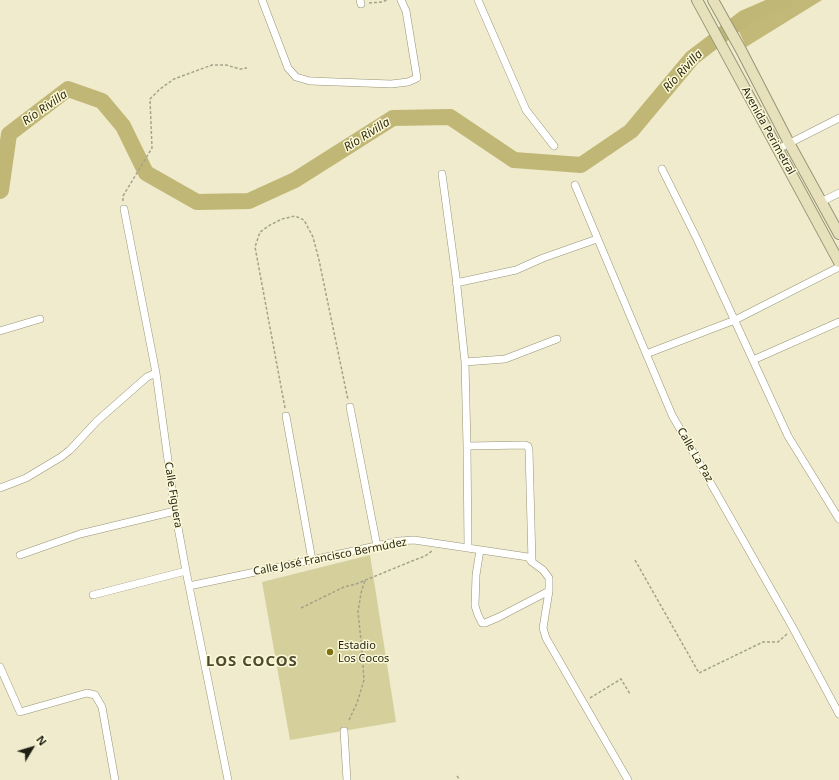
<!DOCTYPE html>
<meta charset="utf-8">
<style>
body{margin:0}
#map{position:relative;width:839px;height:780px;overflow:hidden;background:#efebcc;font-family:"Noto Sans",sans-serif}
canvas{display:block}
.north{position:absolute;left:12px;top:728px;width:40px;height:40px;-webkit-text-stroke:3px #fcf9d9;paint-order:stroke;rotate:52deg;font-size:11px;font-weight:700;line-height:16px;text-align:center;color:#201f13}
.north::after{content:'';display:block;margin:auto;width:14px;height:18px;background:#201f13;clip-path:polygon(50% 0,100% 100%,50% 72%,0 100%)}
</style>
<div id="map">
<canvas width="839" height="780"></canvas>
<div class="north">N</div>
</div>
<script>
const ctx = document.querySelector('canvas').getContext('2d');
ctx.lineJoin = 'round';
function fillPath(path, color) { ctx.fillStyle = color; ctx.fill(path, 'evenodd'); }
const toPath = rows => new Path2D(rows.map(r => 'M' + r).join(''));
function stroke(path, color, width, dash) { ctx.strokeStyle = color; ctx.lineWidth = width; ctx.lineCap = dash ? 'butt' : 'round'; ctx.setLineDash(dash || []); ctx.stroke(path); }
function write(font, color, halo, rows, align = 'center') {
  ctx.font = font + ' "Noto Sans",sans-serif'; ctx.lineWidth = 3; ctx.setLineDash([]); ctx.textBaseline = 'middle'; ctx.strokeStyle = halo; ctx.fillStyle = color; for (const [text, x, y, turn = 0] of rows) {
    ctx.save(); ctx.translate(x, y); ctx.rotate((+turn || 0) * Math.PI / 180); ctx.textAlign = isNaN(turn) ? turn : align; if (halo) ctx.strokeText(text, 0, 0); ctx.fillText(text, 0, 0); ctx.restore();
  }
}
fillPath(toPath([
 [370,555,396,722,290,740,262,582]
]), '#d5cf9c');
fillPath(toPath([
 [792,0,822,0,746,47,737,27,745,21]
]), '#c2b978');
stroke(toPath([
 [0,191,1,190,9,134,68,89,102,101,123,126,146,173,197,202,249,201,295,180,393,118,450,117,514,160,581,165,631,131,692,58,744,18,786,0]
]), '#c0b776', 16);
const minor = toPath([
 [262,0,288,68,296,77,310,81,391,84,408,82,417,78,406,11,401,0],
 [360,0,361,4],
 [478,0,526,110,554,146],
 [778,149,839,118],
 [662,169,697,239,788,436,839,519],
 [442,174,456,277,465,362,467,446,468,548],
 [575,185,672,415,793,628,839,714],
 [821,202,839,193],
 [124,209,156,373,175,511,186,571,228,780],
 [456,283,516,270,543,258,597,239],
 [0,331,40,319],
 [646,354,735,320,839,267],
 [753,360,839,322],
 [465,362,505,359,557,339],
 [350,407,377,546],
 [286,416,312,560],
 [467,446,525,445,528,446,529,450,532,562],
 [0,488,26,478,61,457,70,450,97,421,147,377,156,373],
 [480,550,476,575,475,606,478,615,482,623,485,623,499,617,549,591],
 [20,555,80,534,175,511],
 [189,586,312,560,399,541,414,540,528,557,532,562,543,570,549,578,549,591,543,628,546,638,628,780],
 [93,595,186,571],
 [0,667,20,712,87,693,95,695,102,707,115,780],
 [344,731,347,780]
]);
const secondary = toPath([
 [697,0,839,262],
 [713,0,741,50,789,143,839,234]
]);
stroke(minor, '#979477', 8);
stroke(secondary, '#979477', 12);
stroke(toPath([
 [369,3,382,2,387,0],
 [123,201,123,196,152,148,150,99,160,89,174,79,212,65,226,65,240,69,247,68],
 [285,408,255,247,260,232,270,225,282,219,295,216,304,220,313,237,319,260,348,400],
 [635,560,699,673,763,642,778,642,788,633],
 [301,608,344,587,356,584,412,561,425,556,432,551],
 [590,698,621,679,630,694],
 [349,720,357,703,364,680,362,650,358,612,361,593,365,580],
 [457,776,460,780]
]), '#a5a28a', 1.5, [3, 2]);
stroke(minor, '#fff', 7);
stroke(secondary, '#e6e1ba', 10);
for (const [x, y, r, color] of [
 [330,652,4,"#7c700f"]
]) { const dot = new Path2D(); dot.arc(x, y, r, 0, 2 * Math.PI); ctx.fillStyle = color; ctx.fill(dot); stroke(dot, '#fcf9d9', 1.5); }
write('11px', '#201f13', '#fcf9d9', [
 ["Avenida Perimetral",768,131,61],
 ["Calle La Paz",695,455,60],
 ["Calle Figuera",173,495,81],
 ["Calle José Francisco Bermúdez",330,557,-11]
]);
write('11px', '#201f13', '#fcf9d9', [
 ["Estadio",338,646],
 ["Los Cocos",338,659]
], 'left');
write('italic 12px', '#312d0f', '#fcf9d9', [
 ["Río Rivilla",683,71,-47],
 ["Río Rivilla",45,108,-35],
 ["Río Rivilla",367,135,-32]
]);
ctx.letterSpacing = '1px';
write('bold 15px', '#4e4a30', '#fcf9d9', [
 ["LOS COCOS",252,662]
]);
ctx.letterSpacing = '0px';
</script>
